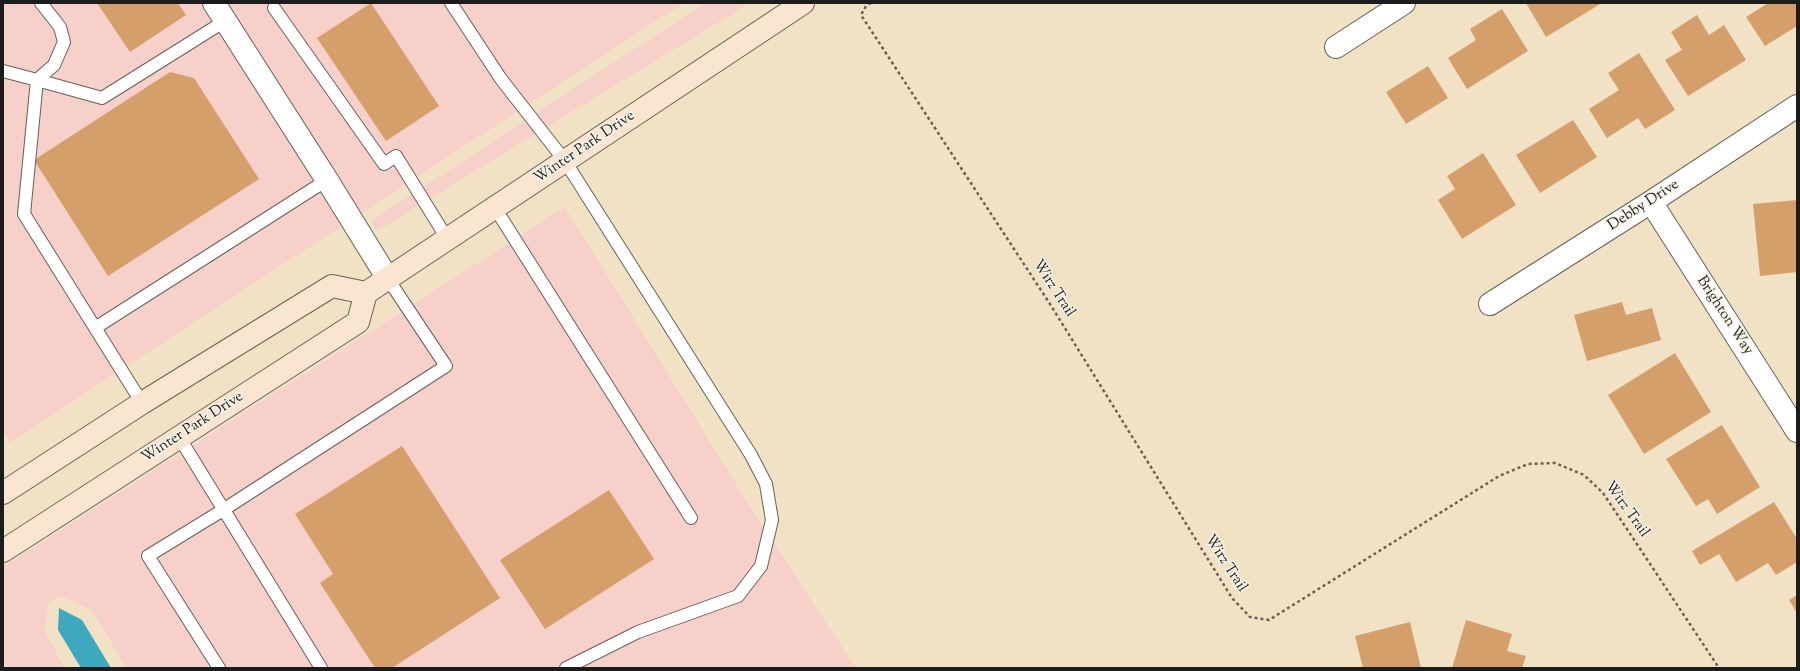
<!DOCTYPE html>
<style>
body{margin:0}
#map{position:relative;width:1800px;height:671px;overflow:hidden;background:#f1e2c5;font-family:"Sorts Mill Goudy",serif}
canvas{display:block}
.frame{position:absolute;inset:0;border:4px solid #1c1c1c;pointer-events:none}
</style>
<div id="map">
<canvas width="1800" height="671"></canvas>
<div class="frame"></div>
</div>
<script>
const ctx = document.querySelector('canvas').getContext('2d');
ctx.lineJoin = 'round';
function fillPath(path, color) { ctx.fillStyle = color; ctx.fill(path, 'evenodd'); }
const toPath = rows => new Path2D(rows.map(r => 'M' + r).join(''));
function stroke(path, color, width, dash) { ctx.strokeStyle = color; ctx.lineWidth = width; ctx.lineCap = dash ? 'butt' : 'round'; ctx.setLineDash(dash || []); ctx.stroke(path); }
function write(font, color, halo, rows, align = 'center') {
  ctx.font = font + ' "Sorts Mill Goudy",serif'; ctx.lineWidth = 3; ctx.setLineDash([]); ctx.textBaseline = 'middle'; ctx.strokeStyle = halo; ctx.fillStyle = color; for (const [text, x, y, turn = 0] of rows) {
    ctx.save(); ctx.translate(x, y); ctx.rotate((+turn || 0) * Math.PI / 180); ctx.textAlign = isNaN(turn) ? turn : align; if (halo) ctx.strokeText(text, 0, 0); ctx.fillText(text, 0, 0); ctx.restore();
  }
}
fillPath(toPath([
 [3,3,684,3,9,443,3,429],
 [705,3,750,3,377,231,371,221],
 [565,207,757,518,856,668,126,668,94,613,90,609,66,598,59,597,49,602,48,606,45,630,47,636,65,668,3,668,3,567]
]), '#f7d0ca');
fillPath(toPath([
 [59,608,82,620,111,668,81,668,58,630]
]), '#3ea9be');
fillPath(toPath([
 [97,3,178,3,186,15,130,52],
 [371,3,439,106,386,141,317,38],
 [1526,3,1602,3,1546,37],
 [1768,3,1797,3,1797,26,1765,46,1746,17],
 [1502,9,1528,51,1467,89,1448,58,1476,40,1470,29],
 [1697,15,1709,35,1724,25,1746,60,1688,96,1665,60,1682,50,1671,32],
 [1639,53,1675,110,1645,129,1638,118,1607,138,1589,109,1619,90,1608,73],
 [1428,66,1448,98,1406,124,1386,92],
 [170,72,194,78,259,179,108,276,34,160],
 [1573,120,1597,157,1540,193,1516,155],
 [1483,153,1516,205,1462,239,1438,200,1455,189,1447,176],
 [1797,200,1797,272,1760,276,1753,204],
 [1622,302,1626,315,1652,308,1661,340,1587,361,1574,315],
 [1675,353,1711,412,1644,454,1608,395],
 [1722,425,1760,487,1717,514,1708,499,1696,506,1666,459],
 [402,446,500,598,392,668,375,668,320,583,333,574,295,514],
 [609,490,654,559,545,629,500,560],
 [1774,502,1797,539,1797,562,1776,575,1768,563,1736,582,1719,554,1700,565,1692,551],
 [1797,595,1797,613,1789,600],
 [1466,620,1512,634,1507,651,1526,656,1522,668,1452,668],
 [1410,622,1421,668,1363,668,1355,636]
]), '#d59f6b');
const lane = toPath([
 [451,3,501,79,565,161,751,455,766,484,772,520,761,566,738,596,638,632,566,668],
 [274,8,384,164,396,156,448,240],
 [3,71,37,80,54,65,64,42,60,27,41,3],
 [495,208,691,518],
 [95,328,327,180],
 [142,403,24,214,37,80,102,98,225,21],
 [179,437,321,668],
 [219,668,148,556,223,510,446,366,388,279]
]);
const street = toPath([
 [214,3,327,180,388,279],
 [1336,47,1404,3],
 [1651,202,1797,431],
 [1490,304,1651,202,1797,106]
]);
const secondary = toPath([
 [3,493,142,403,332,286,366,293,803,3],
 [3,551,358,322,366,293]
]);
stroke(lane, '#676157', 14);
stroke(street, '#676157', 24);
stroke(secondary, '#676157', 24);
stroke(toPath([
 [871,3,866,6,861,15,1050,304,1232,598,1250,617,1269,620,1499,476,1528,464,1555,463,1584,475,1603,493,1719,668]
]), '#676157', 2.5, [3, 3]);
stroke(lane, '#fff', 12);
stroke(street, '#fff', 22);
stroke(secondary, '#fce5d0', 22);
write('15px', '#1c1c1c', '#f7f3e8', [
 ["Winter Park Drive",585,148,-34],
 ["Debby Drive",1644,206,-33],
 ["Wirz Trail",1053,289,57],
 ["Brighton Way",1724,316,57],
 ["Winter Park Drive",193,428,-33],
 ["Wirz Trail",1626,510,54],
 ["Wirz Trail",1225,564,57]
]);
</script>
